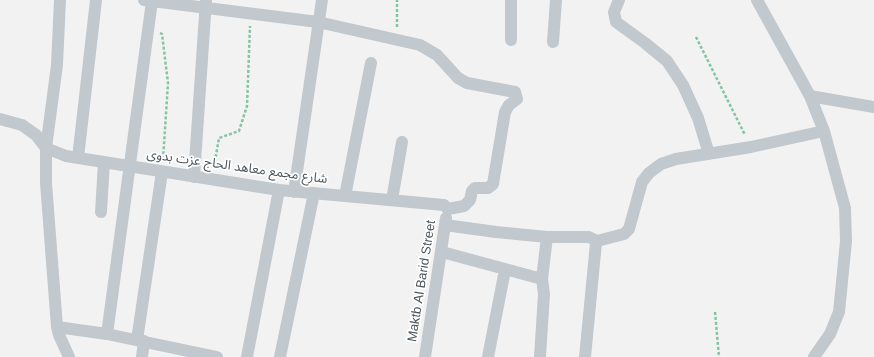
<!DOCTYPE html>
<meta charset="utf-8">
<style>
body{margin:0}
canvas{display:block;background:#f3f2f2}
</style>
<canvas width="874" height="357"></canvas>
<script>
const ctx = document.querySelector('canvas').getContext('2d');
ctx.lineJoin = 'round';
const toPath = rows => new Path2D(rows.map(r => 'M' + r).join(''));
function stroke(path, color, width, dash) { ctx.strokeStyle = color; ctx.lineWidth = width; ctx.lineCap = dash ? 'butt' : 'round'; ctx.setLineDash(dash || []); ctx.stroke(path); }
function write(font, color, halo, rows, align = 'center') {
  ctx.font = font + ' Helvetica,"Noto Sans Arabic",sans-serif'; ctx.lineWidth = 3.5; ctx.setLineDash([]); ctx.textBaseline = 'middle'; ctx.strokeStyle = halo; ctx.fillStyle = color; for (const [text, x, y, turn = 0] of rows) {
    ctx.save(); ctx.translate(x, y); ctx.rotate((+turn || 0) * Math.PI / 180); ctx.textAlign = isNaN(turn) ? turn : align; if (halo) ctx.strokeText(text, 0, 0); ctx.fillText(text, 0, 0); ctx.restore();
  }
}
stroke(toPath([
 [397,27,397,0],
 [160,33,162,34,168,83,163,160],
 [696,37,745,135],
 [214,167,219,138,239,131,247,106,250,26],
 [715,312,719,357]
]), '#82c5a3', 2.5, [3, 2]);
stroke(toPath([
 [60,0,57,65,46,148,46,183,57,327,59,335,69,357],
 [144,0,318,22,420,45,437,55,458,78,467,83,515,92,517,99,509,105,505,112,493,184,488,188,475,188,472,191,470,200,464,206,448,209],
 [511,0,511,40],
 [619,0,614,12,616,22,645,43,667,61,683,85,698,118,709,154],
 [757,0,810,96,824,131,845,208,846,241,839,312,830,334,814,357],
 [152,1,107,334,217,357],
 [553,42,556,0],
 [810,96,874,107],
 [0,119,22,125,36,135,46,148],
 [46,148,66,156,279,190,444,205,448,209],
 [78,158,96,0],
 [194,177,206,0],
 [294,192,322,0],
 [345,196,371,63],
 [392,200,402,142],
 [101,212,104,162],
 [445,225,496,232,547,237,589,237,597,241],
 [442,252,542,279],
 [57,327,107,334],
 [137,340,162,172],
 [142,357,144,341],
 [247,357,279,190],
 [280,357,314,193],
 [425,357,446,218],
 [488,357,505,270],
 [540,357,544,294,542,279,547,237],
 [585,357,596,243,597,241,624,234,629,229,642,182,649,173,661,164,676,159,751,147,824,131]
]), '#c1c9ce', 12);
write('13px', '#4b555d', '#fff', [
 ["شارع مجمع معاهد الحاج عزت بدوى",237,167,8],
 ["Maktb Al Barid Street",422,281,-81]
]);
</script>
